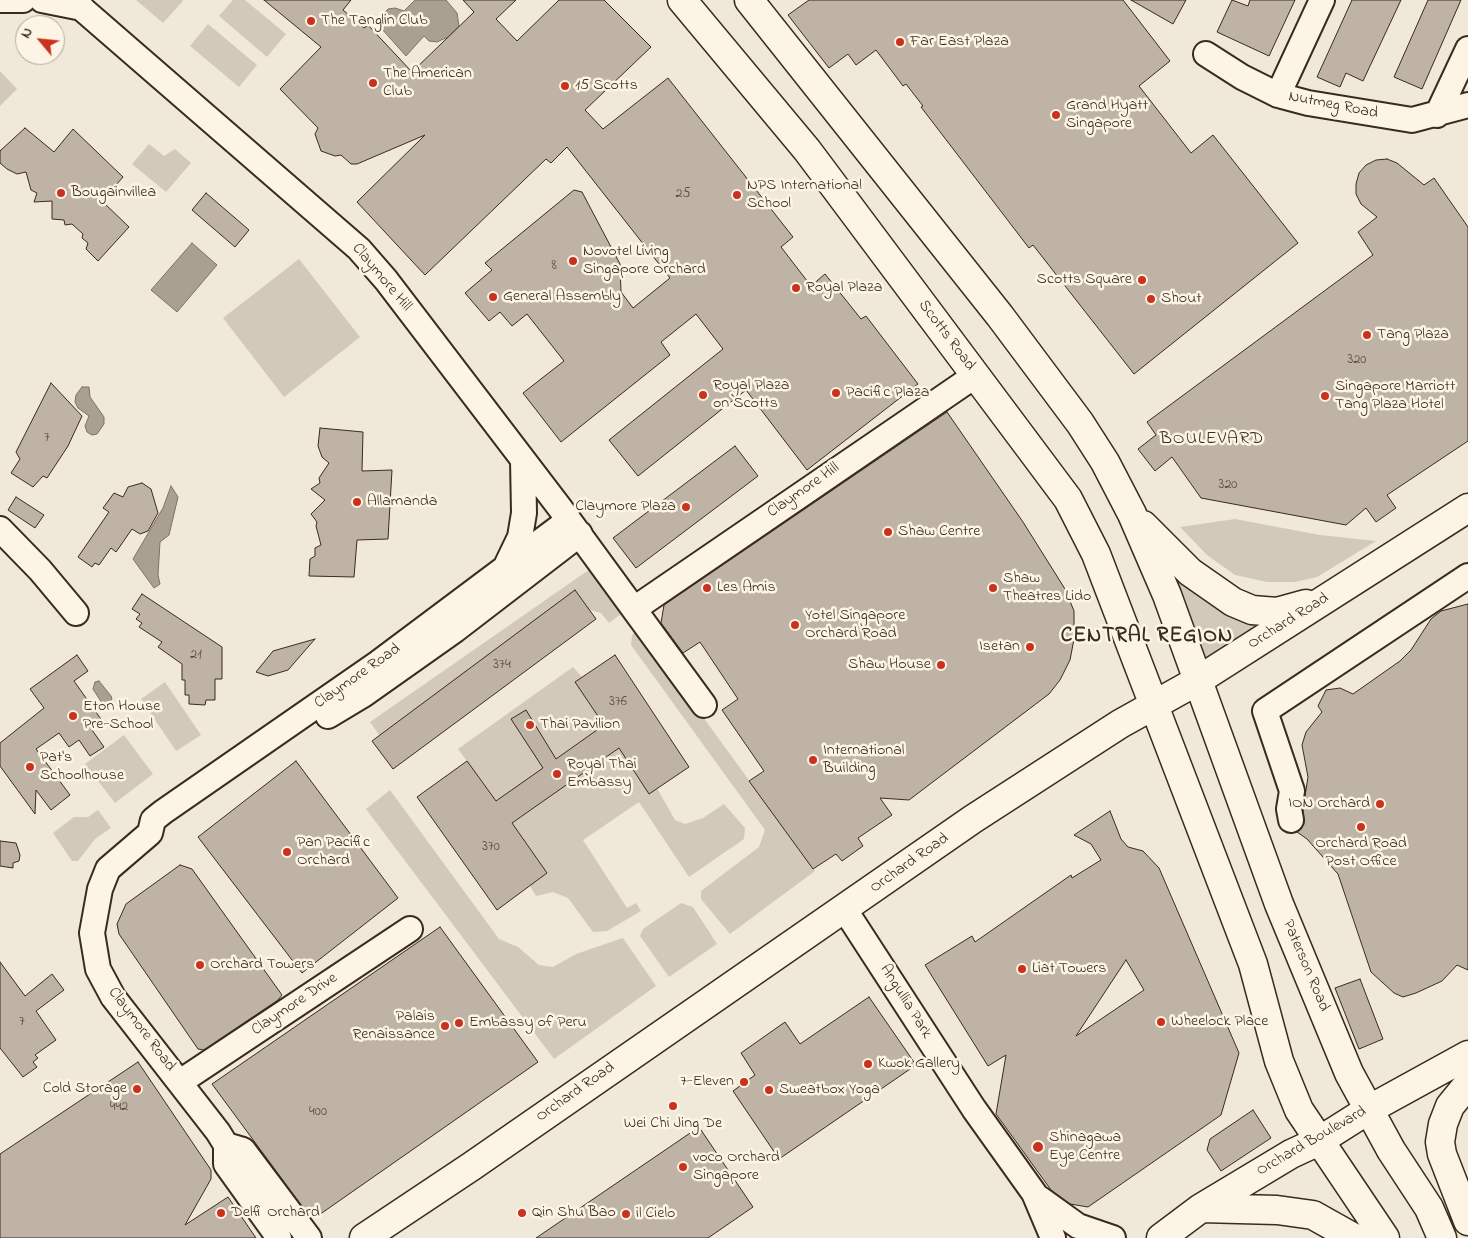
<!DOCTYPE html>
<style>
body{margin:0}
#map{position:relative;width:1468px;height:1238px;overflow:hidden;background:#f0e9d9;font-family:"Indie Flower",sans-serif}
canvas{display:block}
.north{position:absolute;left:15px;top:15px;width:50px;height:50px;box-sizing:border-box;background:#fcf5e5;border:1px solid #afa495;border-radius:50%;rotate:298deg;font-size:14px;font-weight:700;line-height:20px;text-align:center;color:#3b2a1e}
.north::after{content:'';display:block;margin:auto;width:18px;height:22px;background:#c8321e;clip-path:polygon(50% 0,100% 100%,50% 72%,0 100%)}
</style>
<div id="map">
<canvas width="1468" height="1238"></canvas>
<div class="north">N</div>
</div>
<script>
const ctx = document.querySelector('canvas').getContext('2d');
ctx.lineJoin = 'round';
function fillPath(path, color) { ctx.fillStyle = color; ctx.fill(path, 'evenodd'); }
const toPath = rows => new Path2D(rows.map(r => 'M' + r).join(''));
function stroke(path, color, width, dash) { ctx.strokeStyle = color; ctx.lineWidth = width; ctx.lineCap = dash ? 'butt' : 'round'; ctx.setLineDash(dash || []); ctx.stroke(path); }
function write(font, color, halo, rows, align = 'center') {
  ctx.font = font + ' "Indie Flower",sans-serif'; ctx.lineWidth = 5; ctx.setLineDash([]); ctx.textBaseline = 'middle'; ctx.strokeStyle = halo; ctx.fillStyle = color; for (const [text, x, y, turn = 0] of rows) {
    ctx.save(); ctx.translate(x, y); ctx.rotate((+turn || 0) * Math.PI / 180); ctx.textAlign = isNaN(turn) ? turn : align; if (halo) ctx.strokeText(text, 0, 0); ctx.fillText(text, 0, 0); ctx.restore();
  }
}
fillPath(toPath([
 [136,0,182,0,183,1,163,23],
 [233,0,245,0,286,34,267,57,219,16],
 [208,24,257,65,239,87,190,46],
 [0,71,17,89,0,106],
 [149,144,164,156,175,149,191,163,166,192,132,164],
 [299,259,360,337,284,397,223,318],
 [1132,514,1190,572,1277,612,1197,681],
 [1235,519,1320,535,1376,541,1317,577,1295,582,1267,582,1235,575,1207,555,1180,527],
 [593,567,625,611,609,623,601,613,575,606,382,739,370,722],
 [639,629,815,871,730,934,701,899,701,891,759,847,765,830,631,645,632,635],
 [573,667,582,677,576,682,604,725,496,801,458,749],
 [165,682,201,735,176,751,141,699],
 [124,735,153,774,115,803,85,764],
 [619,748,657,788,675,820,685,824,703,818,724,804,745,828,744,839,689,877,639,802,583,840,627,908,636,903,641,911,607,931,593,932,568,898,553,892,536,896,530,886,547,873,512,823],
 [390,790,499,939,518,947,539,965,553,967,576,954,623,938,656,986,554,1059,366,809],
 [98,810,111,828,95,839,78,861,72,861,53,833,74,817,88,817],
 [681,903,693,907,717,944,669,977,640,936,643,929]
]), '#d2c9ba');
const water = toPath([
 [415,0,446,0,457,13,459,26,448,37,437,42,429,41,424,36,406,56,381,28,379,19,388,9,395,8,404,11,415,0],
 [192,243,217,265,177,312,151,290,192,243],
 [82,387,89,387,90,397,104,417,104,424,97,434,92,435,87,432,85,426,89,416,78,408,75,402,76,395,82,387],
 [171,486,178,497,169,535,160,542,158,575,160,584,154,588,133,559,163,508,171,486],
 [99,681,111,696,112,699,108,704,102,703,93,689,95,682,99,681]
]);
fillPath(water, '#aaa091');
stroke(water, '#7e7163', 1);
const building = toPath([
 [264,0,351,0,343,10,364,28,368,25,412,72,474,12,463,0,516,0,496,19,517,41,559,0,604,0,651,47,585,110,603,129,668,78,793,237,781,247,811,286,825,274,861,319,866,316,918,384,807,470,746,390,638,476,609,440,723,349,696,314,661,342,670,355,561,442,523,393,564,361,527,314,512,326,500,312,489,321,465,293,492,270,485,263,574,190,582,192,620,264,621,292,633,308,670,278,567,147,551,163,546,159,425,275,357,202,425,135,357,164,351,164,341,155,335,156,321,151,315,134,318,128,280,89,321,47,264,0],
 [809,0,1123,0,1170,61,1139,86,1191,153,1213,135,1298,243,1134,374,1033,245,1029,248,921,107,923,106,906,84,903,86,876,50,856,65,848,54,829,68,788,15,809,0],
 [1131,0,1186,0,1173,24,1131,0],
 [1232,0,1248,6,1250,0,1295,0,1269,56,1217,32,1232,0],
 [1352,0,1401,0,1363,81,1346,73,1340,87,1317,77,1352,0],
 [1428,0,1461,0,1422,89,1394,77,1428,0],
 [25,128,54,152,73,129,123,177,102,201,129,227,98,261,86,249,88,243,82,238,83,234,72,224,65,225,64,220,52,219,52,201,34,202,37,193,31,190,26,172,17,174,7,169,0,163,0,151,25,128],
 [1387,159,1397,163,1424,185,1434,178,1468,227,1468,441,1387,495,1396,508,1376,522,1366,508,1346,525,1201,498,1172,457,1155,471,1138,449,1156,435,1147,422,1373,255,1358,232,1377,217,1361,204,1356,194,1356,184,1359,173,1366,165,1376,160,1387,159],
 [206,193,249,230,235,247,192,210,206,193],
 [51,383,82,416,68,446,47,478,43,476,33,487,11,473,20,459,16,452,51,383],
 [947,412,1023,522,1065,589,1074,611,1074,639,1070,660,1060,680,1049,694,909,800,880,798,892,815,858,838,863,846,842,861,836,854,813,869,749,781,764,771,722,710,738,699,700,642,683,653,661,623,664,605,947,412],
 [320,428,363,432,362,471,392,470,388,539,357,540,354,577,309,576,310,559,315,556,315,548,321,545,316,526,317,522,311,514,325,500,311,489,320,483,319,478,329,463,322,457,318,446,320,428],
 [735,446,758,476,636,568,613,538,735,446],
 [142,483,151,489,158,513,148,531,140,534,132,529,116,552,111,548,99,565,95,563,92,567,78,557,109,512,103,508,114,493,123,497,128,487,142,483],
 [16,497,44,515,35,528,8,510,16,497],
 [575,590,596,619,393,769,372,741,575,590],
 [142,594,222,647,222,679,215,679,215,700,206,700,205,705,189,704,189,695,185,695,185,680,182,680,182,664,158,647,162,642,139,627,142,623,136,619,140,614,132,609,142,594],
 [1468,604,1468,970,1457,965,1442,981,1416,993,1403,997,1394,993,1371,972,1338,874,1307,839,1297,832,1304,824,1303,809,1308,777,1302,745,1306,732,1322,712,1318,706,1326,690,1340,688,1353,694,1400,661,1411,650,1431,619,1441,611,1468,604],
 [315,639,288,670,268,676,256,672,273,651,315,639],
 [77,655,88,671,74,681,103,722,92,730,104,747,90,756,79,740,69,747,59,733,36,749,70,795,51,810,36,790,35,814,0,766,0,743,44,708,30,689,77,655],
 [615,655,689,767,649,794,619,748,512,823,547,873,497,910,417,797,467,761,496,801,543,768,511,719,526,710,556,759,604,725,575,682,615,655],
 [296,761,398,898,302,973,198,837,296,761],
 [1110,811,1121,839,1128,847,1143,851,1159,868,1239,1053,1221,1115,1088,1207,1070,1204,1051,1190,996,1114,1006,1055,988,1066,925,965,972,936,975,942,1071,875,1072,878,1101,860,1091,844,1074,835,1110,811],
 [1126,960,1144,990,1076,1036,1126,960],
 [0,841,16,843,20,855,19,861,13,863,13,868,0,866,0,841],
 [180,865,192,869,282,995,278,1000,204,1050,198,1049,119,934,117,924,126,904,180,865],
 [440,927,538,1062,319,1215,307,1213,212,1084,440,927],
 [0,962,25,996,52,974,64,990,36,1011,56,1040,35,1055,38,1058,33,1062,37,1067,23,1077,0,1048,0,962],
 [1360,979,1383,1039,1359,1049,1335,988,1360,979],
 [869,997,916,1065,779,1159,733,1091,755,1075,741,1053,785,1022,800,1044,869,997],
 [138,1062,211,1170,211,1179,185,1225,228,1197,256,1238,0,1238,0,1154,138,1062],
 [1253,1110,1271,1138,1221,1171,1207,1150,1210,1139,1253,1110],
 [699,1127,753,1207,708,1238,536,1238,699,1127]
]);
fillPath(building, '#beb3a4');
stroke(building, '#3b2a1e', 1);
const minor = toPath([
 [0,0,23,0],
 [42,0,82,8],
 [72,0,359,249,386,280,560,508,704,705],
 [1206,54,1242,77,1278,95,1308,103,1412,120,1468,105],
 [1278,95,1322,0],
 [1437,115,1468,49],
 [0,529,40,570,76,613],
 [507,564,520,537,524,513,523,460],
 [634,609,976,375],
 [328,716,363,695,455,630,580,534],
 [1291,820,1289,809,1292,791,1265,711,1468,576],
 [845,910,974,1109,1034,1193,1053,1238],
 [180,1082,410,929],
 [226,1145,243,1150,309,1238],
 [1039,1198,1078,1226,1113,1238],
 [279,1238,226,1164,226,1145,218,1132,113,997,98,969,92,933,100,889,108,869,150,833,153,820,163,812,378,663,569,520]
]);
const major = toPath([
 [682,0,807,150,1068,499,1096,554,1253,964,1279,1061,1299,1110,1385,1238],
 [749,0,1000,316,1080,423,1105,462,1132,514,1167,595,1279,904,1349,1073,1391,1150,1429,1208,1442,1238],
 [1143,525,1190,572,1233,602,1252,610,1277,612,1306,604],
 [1468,1084,1450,1106,1443,1124,1440,1142,1442,1154,1468,1221],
 [1201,1208,1277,1210,1313,1215,1354,1238],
 [364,1238,472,1166,973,819,1120,724,1197,681,1468,508],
 [1161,1238,1201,1208,1291,1154,1319,1141,1368,1110,1468,1055]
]);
stroke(minor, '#3b2a1e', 28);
stroke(major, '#3b2a1e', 31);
stroke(minor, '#fcf5e5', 24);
stroke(major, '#fcf5e5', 28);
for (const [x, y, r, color] of [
 [311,21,5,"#c8321e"],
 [900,42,5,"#c8321e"],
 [373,83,5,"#c8321e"],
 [565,86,5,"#c8321e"],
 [1056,115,5,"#c8321e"],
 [61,193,5,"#c8321e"],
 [737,195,5,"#c8321e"],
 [573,261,5,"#c8321e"],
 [1142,280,5,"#c8321e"],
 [796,288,5,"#c8321e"],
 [493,297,5,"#c8321e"],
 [1151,299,5,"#c8321e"],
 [1367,335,5,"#c8321e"],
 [836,393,5,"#c8321e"],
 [703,395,5,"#c8321e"],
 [1325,396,5,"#c8321e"],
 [357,502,5,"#c8321e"],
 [686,507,5,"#c8321e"],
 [888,532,5,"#c8321e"],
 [707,588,5,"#c8321e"],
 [993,588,5,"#c8321e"],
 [795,625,5,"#c8321e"],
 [1030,647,5,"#c8321e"],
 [941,665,5,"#c8321e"],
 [73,716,5,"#c8321e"],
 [530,725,5,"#c8321e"],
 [813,760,5,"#c8321e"],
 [30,767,5,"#c8321e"],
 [557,774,5,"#c8321e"],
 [1380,804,5,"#c8321e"],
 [1361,827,5,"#c8321e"],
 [287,852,5,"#c8321e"],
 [200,965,5,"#c8321e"],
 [1022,969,5,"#c8321e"],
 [1161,1022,5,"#c8321e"],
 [459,1023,5,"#c8321e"],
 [445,1026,5,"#c8321e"],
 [868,1064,5,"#c8321e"],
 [744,1082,5,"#c8321e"],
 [137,1089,5,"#c8321e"],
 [769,1090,5,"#c8321e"],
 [673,1106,5,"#c8321e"],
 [1038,1147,6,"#c8321e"],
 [683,1167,5,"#c8321e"],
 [221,1213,5,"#c8321e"],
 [522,1213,5,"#c8321e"],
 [626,1214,5,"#c8321e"]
]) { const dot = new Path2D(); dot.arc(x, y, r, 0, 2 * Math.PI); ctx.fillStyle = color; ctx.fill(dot); stroke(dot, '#fcf5e5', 2); }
write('14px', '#5c4c40', null, [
 ["25",683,195],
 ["8",554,267],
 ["320",1357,361],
 ["7",47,439],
 ["320",1228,486],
 ["21",196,656],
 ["374",502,666],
 ["376",618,703],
 ["370",491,848],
 ["7",22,1023],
 ["442",119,1108],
 ["400",318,1113]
]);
write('16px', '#3b2a1e', '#fcf5e5', [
 ["The Tanglin Club",321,21],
 ["Far East Plaza",910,42],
 ["The American",383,74],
 ["Club",383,92],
 ["15 Scotts",575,86],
 ["Grand Hyatt",1066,106],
 ["Singapore",1066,124],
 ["NPS International",747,186],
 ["School",747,204],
 ["Bougainvillea",71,193],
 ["Novotel Living",583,252],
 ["Singapore Orchard",583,270],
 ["Scotts Square",1132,280,"right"],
 ["Royal Plaza",806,288],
 ["General Assembly",503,297],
 ["Shout",1161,299],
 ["Tang Plaza",1377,335],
 ["Royal Plaza",713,386],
 ["on Scotts",713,404],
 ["Singapore Marriott",1335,387],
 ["Tang Plaza Hotel",1335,405],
 ["Pacific Plaza",846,393],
 ["Allamanda",367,502],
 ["Claymore Plaza",676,507,"right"],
 ["Shaw Centre",898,532],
 ["Shaw",1003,579],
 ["Theatres Lido",1003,597],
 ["Les Amis",717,588],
 ["Yotel Singapore",805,616],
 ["Orchard Road",805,634],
 ["Isetan",1020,647,"right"],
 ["Shaw House",931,665,"right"],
 ["Eton House",83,707],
 ["Pre-School",83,725],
 ["Thai Pavilion",540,725],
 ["International",823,751],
 ["Building",823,769],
 ["Pat's",40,758],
 ["Schoolhouse",40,776],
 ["Royal Thai",567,765],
 ["Embassy",567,783],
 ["ION Orchard",1370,804,"right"],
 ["Pan Pacific",297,843],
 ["Orchard",297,861],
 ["Orchard Road",1361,844,"center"],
 ["Post Office",1361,862,"center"],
 ["Orchard Towers",210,965],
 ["Liat Towers",1032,969],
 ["Palais",435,1017,"right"],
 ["Renaissance",435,1035,"right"],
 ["Wheelock Place",1171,1022],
 ["Embassy of Peru",469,1023],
 ["Kwok Gallery",878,1064],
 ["7-Eleven",734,1082,"right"],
 ["Cold Storage",127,1089,"right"],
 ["Sweatbox Yoga",779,1090],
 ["Wei Chi Jing De",673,1124,"center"],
 ["Shinagawa",1049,1138],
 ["Eye Centre",1049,1156],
 ["voco Orchard",693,1158],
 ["Singapore",693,1176],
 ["Delfi Orchard",231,1213],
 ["Qin Shu Bao",532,1213],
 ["il Cielo",636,1214]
], 'left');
write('16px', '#3b2a1e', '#fcf5e5', [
 ["Nutmeg Road",1333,106,11],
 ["Claymore Hill",381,278,50],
 ["Scotts Road",946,336,53],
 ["Claymore Hill",804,491,-35],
 ["Orchard Road",1289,622,-32],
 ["Claymore Road",358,677,-35],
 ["Orchard Road",910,864,-35],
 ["Paterson Road",1305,966,67],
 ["Angullia Park",905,1002,58],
 ["Claymore Drive",295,1005,-34],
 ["Claymore Road",141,1030,53],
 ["Orchard Road",576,1093,-35],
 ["Orchard Boulevard",1312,1142,-30]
]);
ctx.letterSpacing = '1px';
write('18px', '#3b2a1e', '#fcf5e5', [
 ["BOULEVARD",1212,440]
]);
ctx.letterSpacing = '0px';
ctx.letterSpacing = '1px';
write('bold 21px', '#3b2a1e', '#fcf5e5', [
 ["CENTRAL REGION",1147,638]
]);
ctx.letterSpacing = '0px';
</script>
